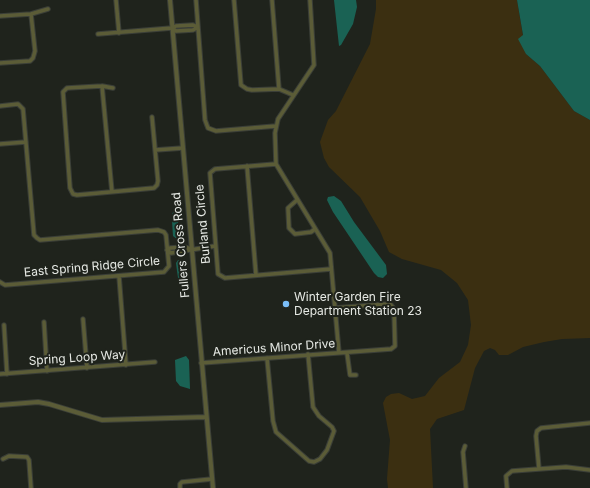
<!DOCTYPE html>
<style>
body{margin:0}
canvas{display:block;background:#1f231c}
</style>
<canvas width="590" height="488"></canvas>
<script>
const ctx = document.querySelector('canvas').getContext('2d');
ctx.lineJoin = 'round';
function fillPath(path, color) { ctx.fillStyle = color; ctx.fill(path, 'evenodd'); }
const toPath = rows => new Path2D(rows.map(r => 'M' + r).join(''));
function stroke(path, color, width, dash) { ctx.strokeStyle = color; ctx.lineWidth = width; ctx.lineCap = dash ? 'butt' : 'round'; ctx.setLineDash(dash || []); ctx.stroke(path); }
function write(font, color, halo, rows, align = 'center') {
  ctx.font = font + ' Inter,sans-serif'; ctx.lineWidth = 4; ctx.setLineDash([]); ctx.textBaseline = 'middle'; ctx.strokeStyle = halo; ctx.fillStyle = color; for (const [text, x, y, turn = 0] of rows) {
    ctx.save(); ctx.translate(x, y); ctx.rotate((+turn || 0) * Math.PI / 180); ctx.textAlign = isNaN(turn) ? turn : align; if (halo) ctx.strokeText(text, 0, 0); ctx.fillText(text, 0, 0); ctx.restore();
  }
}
fillPath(toPath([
 [376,0,517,0,526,54,540,66,574,111,590,120,590,338,562,339,544,342,523,347,508,355,499,355,495,350,490,348,484,351,475,368,464,410,437,419,430,429,433,488,388,488,387,479,390,440,383,403,386,397,391,394,399,393,412,399,425,396,439,378,460,362,468,345,471,325,468,300,457,283,441,270,402,259,389,252,380,231,360,197,329,167,324,158,320,142,328,120,336,111,370,44,376,9]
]), '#3b2f11');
fillPath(toPath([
 [334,0,356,0,357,7,353,24,341,45,339,46],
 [517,0,590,0,590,120,574,111,540,66,526,54,518,39,523,35],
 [334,196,341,201,354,222,386,265,387,274,383,278,378,277,374,273,333,212,327,200,328,197],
 [174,211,177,213,178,221,179,236,177,239,173,236,172,221,172,214],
 [178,260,181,261,182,266,182,286,179,284,177,271,176,263],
 [186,356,189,360,190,389,180,386,176,381,175,360]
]), '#1a6254');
const minor = toPath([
 [116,0,119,33],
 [196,0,205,120,208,128,216,131,276,126],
 [234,0,241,85,247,89,252,90,279,89,293,95],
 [272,0,279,89],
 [310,0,314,65,278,119,275,133,276,164,330,253,339,353],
 [0,16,31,14,48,9],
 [98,34,172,28,176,26,193,25,198,27,193,30,176,31,172,28],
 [0,63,30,61,33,58,35,51,31,14],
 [102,86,112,192],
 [113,88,102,86,67,88,63,92,70,188,73,194,77,195,154,188,157,185,158,181,152,117],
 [0,106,18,104,23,109,34,235,37,238,40,240,158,230,164,232,166,235,169,266,164,272,5,285,0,282],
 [0,144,26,142],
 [155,150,183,148],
 [276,164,215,169,210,173,218,274,225,278,331,269],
 [247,166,256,275],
 [297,200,288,208,289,228,295,234,311,232,315,229],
 [167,250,171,253,215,246],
 [167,250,170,248,185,247,191,249],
 [119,276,126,365],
 [83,319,87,368],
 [44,322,47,371],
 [4,325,7,374],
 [347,353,350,375,356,375],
 [267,358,273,421,276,432,309,461,314,462,320,459,327,450,334,431,332,427,319,416,313,407,308,354],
 [201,363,391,349,395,346,394,309,391,305,388,304,335,308],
 [0,374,155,362],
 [465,446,463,452,466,488],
 [3,459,9,456,27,457,29,460,31,488],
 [539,469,536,436,537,431,541,428,590,423],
 [180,488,180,484,182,482,212,479],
 [507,488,506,476,512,471,566,467,590,470]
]);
const tertiary = toPath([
 [170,0,213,488],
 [0,405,38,402,49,404,102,420,206,417]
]);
stroke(minor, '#3b3f38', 5.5);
stroke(tertiary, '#3b3f38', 6);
stroke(minor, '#5b5c37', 3.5);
stroke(tertiary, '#5b5c37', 4);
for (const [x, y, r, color] of [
 [286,304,4,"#7abef8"]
]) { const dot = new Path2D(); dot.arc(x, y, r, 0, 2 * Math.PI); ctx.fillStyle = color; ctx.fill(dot); stroke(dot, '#1f231c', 1.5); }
write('12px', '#e6e9e4', '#1f231c', [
 ["Burland Circle",203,224,-95],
 ["Fullers Cross Road",181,245,-95],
 ["East Spring Ridge Circle",92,267,-5],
 ["Americus Minor Drive",274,348,-4],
 ["Spring Loop Way",77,358,-4]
]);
write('12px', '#e6e9e4', '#1f231c', [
 ["Winter Garden Fire",294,297],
 ["Department Station 23",294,311]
], 'left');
</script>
